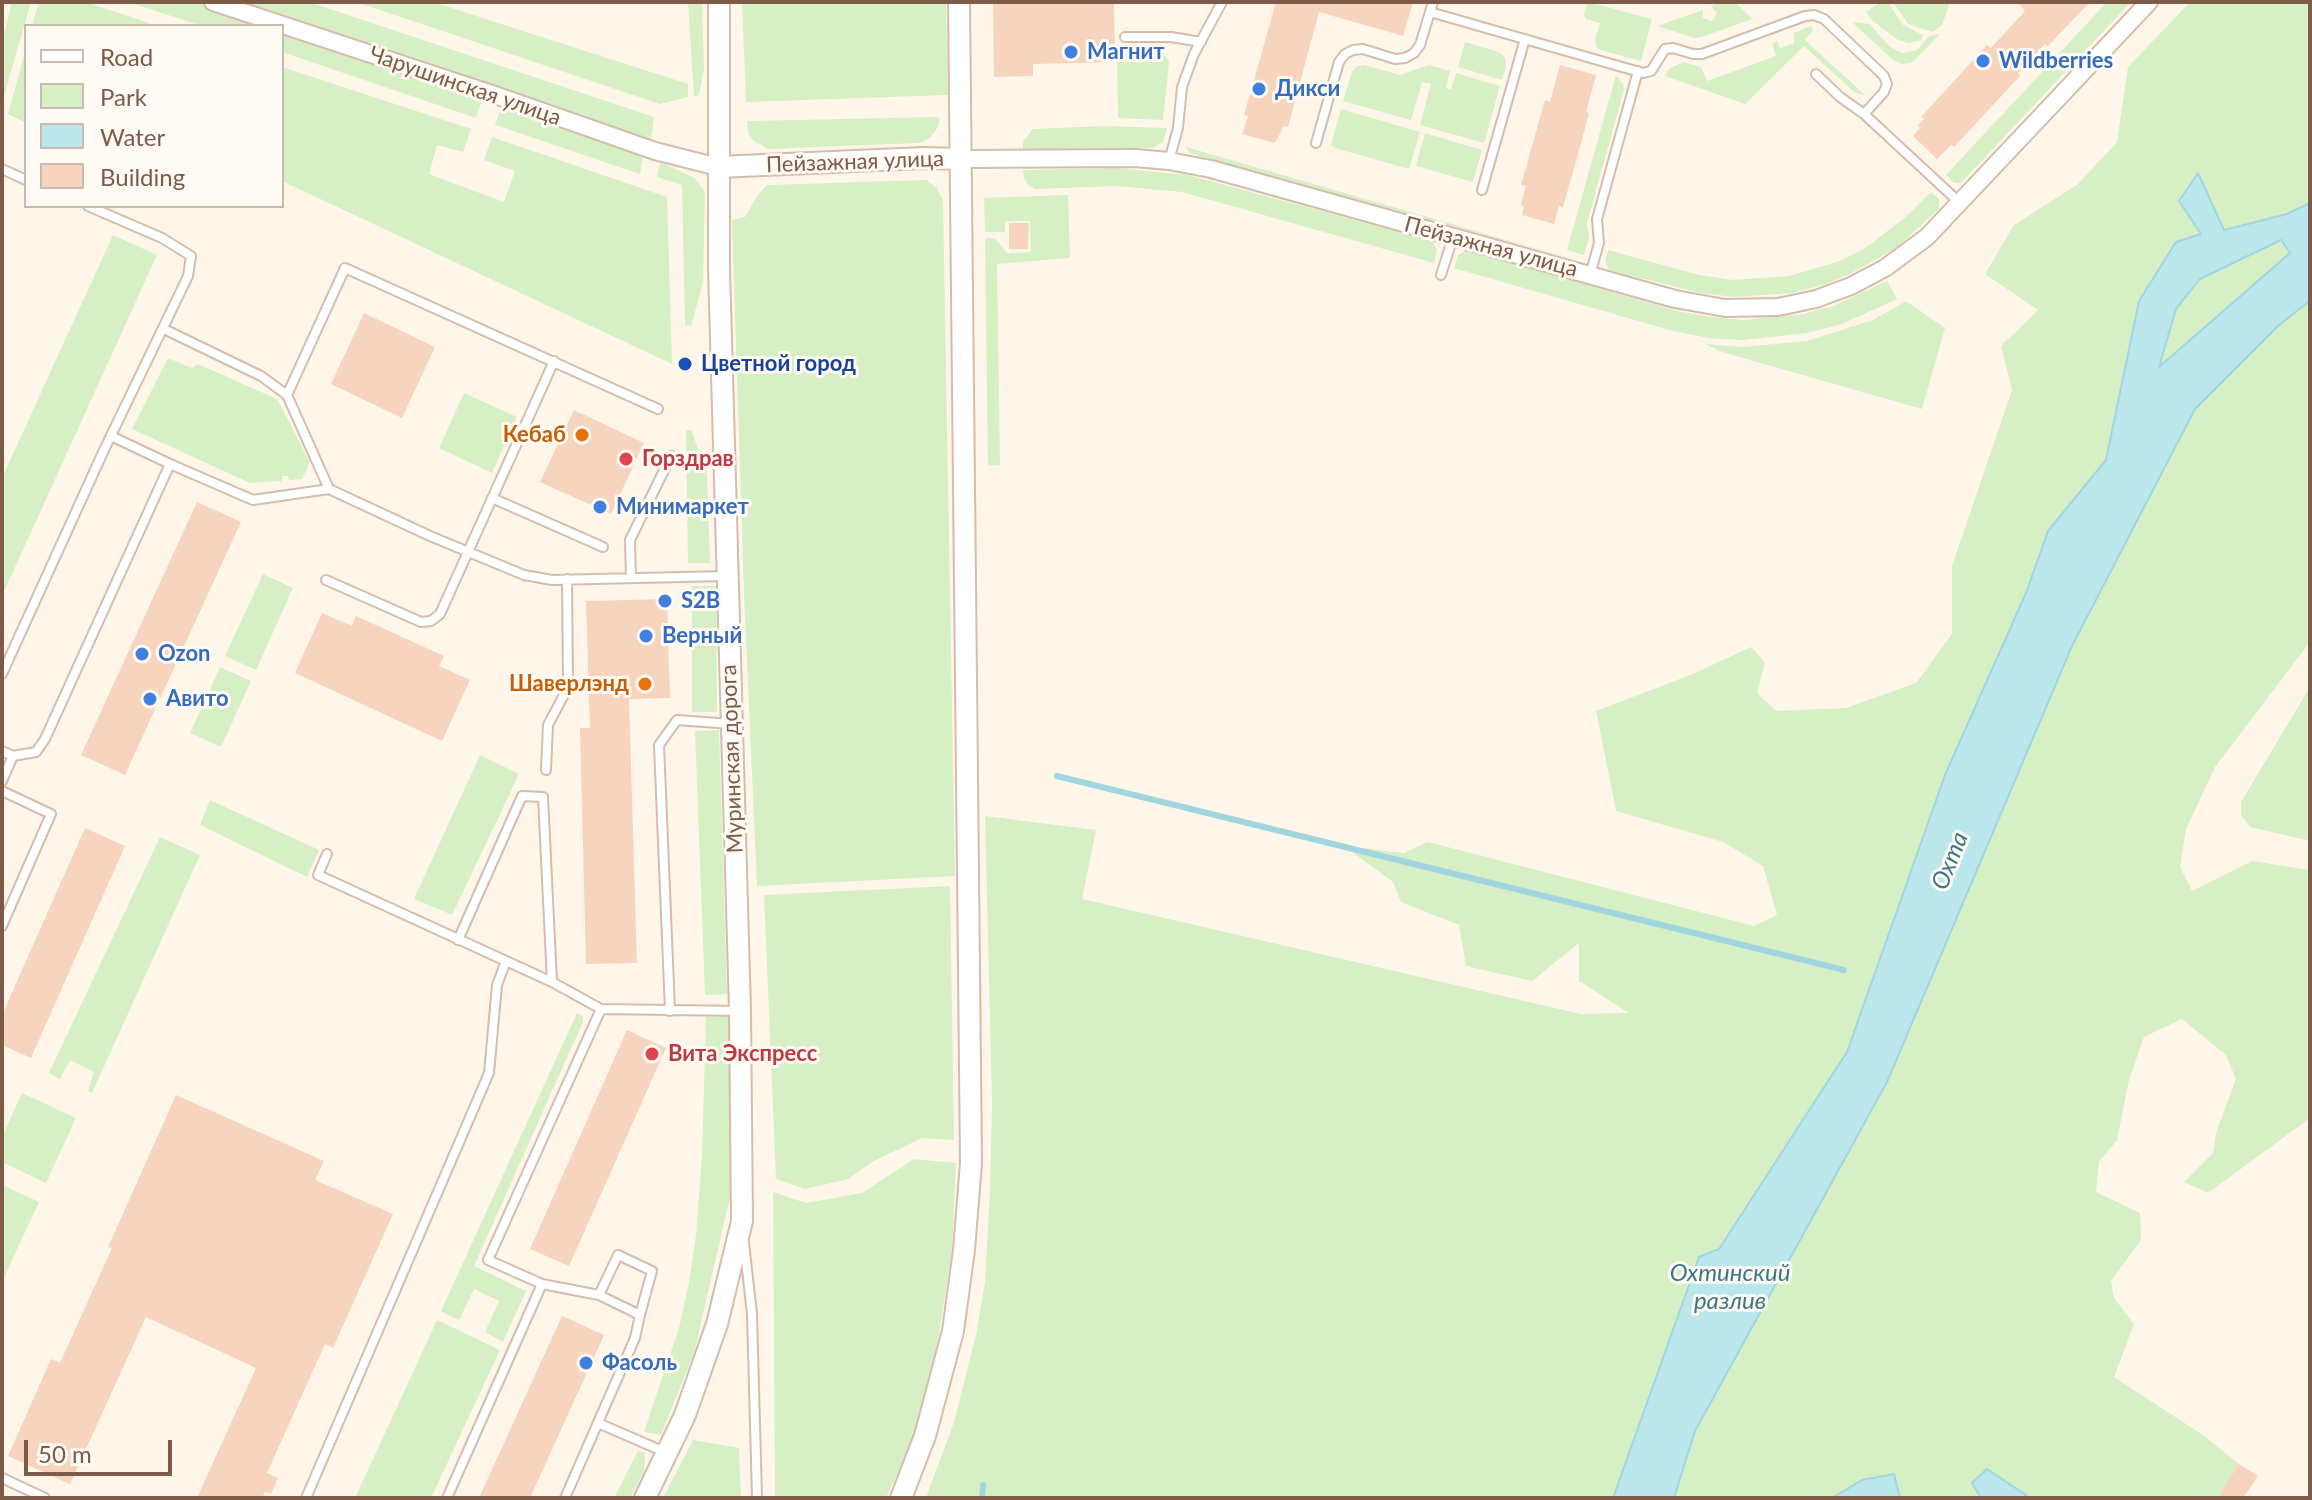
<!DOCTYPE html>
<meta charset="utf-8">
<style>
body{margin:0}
#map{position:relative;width:2312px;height:1500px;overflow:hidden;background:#fff6ea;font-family:Lato,sans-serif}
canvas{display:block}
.frame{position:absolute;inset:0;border:4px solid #7e5b49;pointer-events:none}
.legend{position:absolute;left:24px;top:24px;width:260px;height:184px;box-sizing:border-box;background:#fffaf3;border:2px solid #cbbaaf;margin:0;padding:10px 14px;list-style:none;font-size:24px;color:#7e5b49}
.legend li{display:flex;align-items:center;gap:16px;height:40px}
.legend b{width:40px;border:2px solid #cbbaaf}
.scale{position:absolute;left:24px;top:1440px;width:148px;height:36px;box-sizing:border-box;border:4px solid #7e5b49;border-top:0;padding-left:10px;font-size:24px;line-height:28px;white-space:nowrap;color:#7e5b49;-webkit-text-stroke:6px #fffaf3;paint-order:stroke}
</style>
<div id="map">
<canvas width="2312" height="1500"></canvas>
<div class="frame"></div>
<ul class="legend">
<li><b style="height:10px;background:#fff"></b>Road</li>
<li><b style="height:22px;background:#d7efc5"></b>Park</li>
<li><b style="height:22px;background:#bbe6ec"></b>Water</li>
<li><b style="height:22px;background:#f7d4be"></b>Building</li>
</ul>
<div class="scale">50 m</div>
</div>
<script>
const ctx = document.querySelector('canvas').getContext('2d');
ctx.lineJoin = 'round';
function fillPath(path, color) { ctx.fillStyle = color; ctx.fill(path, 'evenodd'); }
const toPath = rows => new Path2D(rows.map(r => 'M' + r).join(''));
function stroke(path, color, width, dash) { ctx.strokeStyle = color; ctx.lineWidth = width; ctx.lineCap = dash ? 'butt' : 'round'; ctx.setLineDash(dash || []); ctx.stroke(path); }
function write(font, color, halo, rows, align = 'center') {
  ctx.font = font + ' Lato,sans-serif'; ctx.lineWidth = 6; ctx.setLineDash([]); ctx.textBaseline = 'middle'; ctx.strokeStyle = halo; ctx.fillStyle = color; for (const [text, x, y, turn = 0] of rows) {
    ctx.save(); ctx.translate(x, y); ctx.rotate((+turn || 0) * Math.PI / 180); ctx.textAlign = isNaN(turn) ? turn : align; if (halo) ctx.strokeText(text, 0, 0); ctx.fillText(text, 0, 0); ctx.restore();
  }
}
fillPath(toPath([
 [12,2,31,2,2,103,2,41],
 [39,2,85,2,158,26,32,26],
 [128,2,197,2,268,26,202,26],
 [237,2,309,2,654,117,651,139],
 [356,2,433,2,688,84,688,97,660,104],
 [688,2,702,2,704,69,699,95,694,97],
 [742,2,946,2,948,95,746,102],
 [1588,2,1652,19,1641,61,1600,50,1596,46,1595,40,1600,23,1586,19,1584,14],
 [1722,2,1735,2,1752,19,1702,37,1695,38,1657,26,1703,10,1703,18,1712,21,1717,13,1711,6],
 [1881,2,1889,4,1903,25,1923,35,1921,40,1909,43,1898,40,1873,21,1866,12],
 [1893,2,1950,2,1942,25,1933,32,1908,24],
 [2107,2,2131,2,1961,183,1954,183,1946,175],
 [2190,2,2310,2,2310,203,2287,214,2201,234,2139,301,2106,460,2048,531,2026,593,1945,775,1847,1052,1718,1249,1699,1257,1613,1498,926,1498,954,1422,976,1336,985,1282,990,1191,992,1103,985,816,1096,830,1082,899,1581,1014,1629,1013,1579,981,1579,943,1532,981,1466,966,1459,925,1401,902,1393,882,1344,846,1404,853,1428,842,1754,926,1777,915,1763,866,1723,842,1616,811,1596,711,1693,674,1751,647,1765,662,1757,693,1776,711,1846,708,1916,683,1952,634,1952,566,2012,390,2001,346,2038,310,1985,274,2014,225,2078,184,2117,142,2128,67],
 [1852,22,1870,24,1889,46,1902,53,1917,50,1929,36,1940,34,1912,63,1902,64,1893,60],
 [1811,26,1813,31,1805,40,1866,96,1854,92,1804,46,1745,104,1665,76,1669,69,1683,62,1701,67,1707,81,1776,56,1772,43,1777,41,1780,48,1794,43,1794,33],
 [282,31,482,99,476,118,282,52],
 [1465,42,1499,52,1505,58,1506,66,1502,80,1458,67],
 [26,48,26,123,8,114],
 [1157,50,1163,52,1169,62,1163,120,1118,118,1117,51],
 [1364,65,1400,75,1429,65,1450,71,1446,88,1451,90,1456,73,1500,86,1484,143,1420,125,1431,84,1422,82,1411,120,1343,101,1352,72,1357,66],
 [282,67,471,129,463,152,437,145,429,174,504,202,515,171,484,160,492,137,667,197,672,364,282,181],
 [1616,75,1623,84,1624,90,1587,223,1589,237,1584,255,1567,250],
 [501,108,643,156,640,174,495,125],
 [1341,109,1420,132,1409,169,1335,148,1331,145],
 [937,117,940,118,938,127,931,137,919,143,768,149,754,141,748,133,747,121],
 [1104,126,1167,128,1163,142,1153,148,1023,150,1023,142,1033,129],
 [1425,133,1482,150,1473,182,1416,166],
 [1186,147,1576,260,1189,153],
 [660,162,695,178,705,192,703,283,691,326,685,325,682,185,657,177],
 [1117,168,1188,175,1432,241,1437,250,1434,263,1182,192,1116,186,1035,189,1028,185,1024,179,1023,170],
 [926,180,936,187,943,200,955,876,757,886,744,594,732,220,745,217,756,197,767,185],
 [1931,192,1939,199,1939,209,1896,248,1850,274,1826,284,1793,293,1732,297,1696,292,1609,270,1605,261,1608,250,1699,275,1733,280,1789,276,1840,261,1864,249,1907,216],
 [1068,195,1070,258,997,264,1000,465,988,466,985,238,995,238,1007,253,1031,252,1030,221,1005,221,1005,232,985,232,984,198],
 [113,235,157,255,2,596,2,478],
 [2281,240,2290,253,2158,368,2176,309,2200,279],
 [1467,250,1677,311,1711,317,1743,320,1803,314,1833,306,1887,281,1897,299,1842,324,1807,333,1744,340,1708,338,1673,331,1454,268,1458,255],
 [1906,301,1945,328,1922,409,1722,352,1705,344,1742,347,1807,341,1873,320],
 [2310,301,2310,642,2215,767,2186,829,2180,867,2192,891,2252,861,2310,870,2310,1118,2208,1193,2184,1182,2213,1153,2216,1133,2236,1079,2226,1055,2182,1019,2144,1037,2129,1080,2117,1140,2099,1162,2096,1192,2140,1213,2141,1240,2111,1281,2114,1298,2134,1324,2114,1377,2203,1435,2239,1464,2217,1498,2024,1498,2025,1495,1972,1483,1981,1498,1900,1498,1894,1474,1862,1480,1832,1498,1674,1498,1694,1431,1887,1082,2072,646,2195,409,2280,325],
 [168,358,192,368,198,364,277,399,310,462,302,479,289,480,288,476,282,476,282,481,250,483,132,429],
 [464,393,517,417,492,473,439,448],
 [686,430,691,430,707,473,710,563,688,563],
 [263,574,293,588,256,670,225,656],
 [692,586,716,586,717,712,692,712],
 [220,667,251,681,221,747,190,733],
 [2310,687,2310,841,2250,827,2241,815,2241,802],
 [719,730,727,994,705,995,695,731],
 [480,755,519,774,452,915,414,899],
 [210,800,319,850,307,877,200,825],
 [160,837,200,855,92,1093,88,1091,94,1072,70,1060,60,1079,49,1073],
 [950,886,954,1140,922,1138,872,1162,848,1179,805,1189,776,1179,764,895],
 [577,1013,583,1016,583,1022,474,1266,526,1291,503,1342,485,1332,499,1301,474,1289,459,1320,441,1311],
 [706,1017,729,1017,731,1193,694,1353,661,1435,644,1432,679,1328,689,1283,696,1235,702,1156],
 [22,1093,76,1118,46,1183,2,1162,2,1137],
 [914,1159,956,1163,952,1250,933,1373,912,1441,886,1498,775,1498,773,1192,806,1203,862,1193],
 [2,1185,39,1202,2,1282],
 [437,1320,500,1350,431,1498,355,1498],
 [693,1440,739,1448,741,1498,663,1498],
 [638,1451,645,1453,644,1472,630,1498,614,1498]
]), '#d7efc5');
const water = toPath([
 [2198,173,2224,230,2287,214,2310,203,2310,301,2279,325,2195,409,2072,646,1887,1082,1695,1431,1674,1498,1613,1498,1699,1257,1719,1249,1847,1052,1945,775,2026,593,2048,531,2106,460,2139,301,2176,242,2201,234,2179,201,2198,173],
 [2281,240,2290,253,2159,367,2176,309,2200,279,2281,240],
 [1987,1469,2026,1495,2024,1498,1981,1498,1972,1483,1987,1469],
 [1894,1474,1900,1498,1832,1498,1862,1480,1894,1474]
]);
fillPath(water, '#bbe6ec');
stroke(water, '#a0d6df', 2);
stroke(toPath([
 [1057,776,1844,970],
 [982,1498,983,1485]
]), '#a0d6df', 6);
fillPath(toPath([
 [993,2,1114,2,1115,62,1033,64,1033,76,994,77],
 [1276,2,1413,2,1403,36,1319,12,1288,127,1284,126,1275,143,1242,134,1248,116,1244,115],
 [2017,2,2090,2,2048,46,2045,44,2018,73,2020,76,1954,147,1951,145,1937,159,1913,136,1920,128,1917,126,1924,119,1921,117,1987,45,1991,48,2025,11],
 [1560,65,1596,75,1586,112,1589,113,1584,132,1563,207,1559,206,1554,224,1522,215,1524,206,1521,205,1526,186,1521,185,1545,100,1550,102],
 [1009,223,1029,223,1028,249,1009,249],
 [364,313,435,347,402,418,331,384],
 [574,410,644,443,611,514,540,482],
 [197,502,241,522,125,775,81,755],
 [667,599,670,698,629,699,637,963,586,964,580,728,590,728,586,601],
 [322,613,352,626,356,616,444,656,439,666,470,680,442,741,295,673],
 [85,828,125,846,31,1058,2,1045,2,1015],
 [627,1030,666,1048,569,1266,530,1249],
 [176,1095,324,1161,315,1180,393,1214,333,1348,325,1344,267,1473,278,1478,271,1494,265,1492,262,1498,197,1498,256,1368,146,1317,70,1484,8,1456,51,1359,60,1363,112,1248,108,1247],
 [562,1316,604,1335,530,1498,479,1498],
 [2239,1464,2258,1476,2243,1498,2217,1498]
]), '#f7d4be');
const service = toPath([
 [1430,12,1643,73,1651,71,1665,49,1673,48,1693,54,1702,54,1805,16,1814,15,1824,19,1884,76,1887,84,1884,92,1864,114],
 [1125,37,1171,37,1201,42],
 [1816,74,1840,97,1864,114,1960,203],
 [1316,143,1339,62,1345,54,1353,50,1363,49,1395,59,1405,58,1414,53,1420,45,1433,2],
 [1169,161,1178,128,1182,87,1194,54,1222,2],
 [2,169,26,180],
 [1482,190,1525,39],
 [1441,275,1453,237],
 [1590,275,1599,243,1597,219,1638,71],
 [164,329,261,376,287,395,329,489,430,536,524,575,552,580,726,576],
 [287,395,345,268,658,409],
 [111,436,170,464],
 [492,498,603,547],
 [631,577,630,540,671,456],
 [326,580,421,622,431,621,440,614,554,361],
 [2,674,104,450,188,276,191,256,162,238,88,206],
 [2,751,13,756,2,781],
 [13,756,36,752,45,739,170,464,253,500,329,489],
 [546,770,548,725,566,691,568,681,567,579],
 [2,791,51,814,2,926],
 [327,854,318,875,552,982,601,1009],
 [458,940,522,796,543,797,552,982],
 [670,1011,659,745,677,720,731,724],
 [744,1243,752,1314,757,1498],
 [599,1295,618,1255,652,1271,640,1315],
 [598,1423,667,1453],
 [2,1478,45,1498],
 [306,1498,489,1073,497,985,506,961],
 [447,1498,542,1284],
 [565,1498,635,1338,640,1315,599,1295,542,1284,488,1260,601,1009,740,1011]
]);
const minor = toPath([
 [213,2,495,95,655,151,718,167],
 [962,159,1135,158,1169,161,1211,169,1675,299,1725,308,1778,307,1816,299,1851,286,1885,268,1927,237,2149,2]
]);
const tertiary = toPath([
 [718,167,924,158,962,159],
 [645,1498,685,1415,717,1324,742,1221,740,1011,719,268,719,2],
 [901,1498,925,1436,953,1331,964,1250,971,1163,959,2]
]);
stroke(service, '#d4bdad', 12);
stroke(minor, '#d4bdad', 20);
stroke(tertiary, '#d4bdad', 24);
stroke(service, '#fff', 8);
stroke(minor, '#fff', 16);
stroke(tertiary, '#fff', 20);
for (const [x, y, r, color] of [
 [1071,52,8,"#3f7fe0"],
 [1983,61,8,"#3f7fe0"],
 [1259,89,8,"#3f7fe0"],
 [685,364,8,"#1a4fb4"],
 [582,435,8,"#e8710a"],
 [626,459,8,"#e0444e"],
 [600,507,8,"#3f7fe0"],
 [665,601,8,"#3f7fe0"],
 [646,636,8,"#3f7fe0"],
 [142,654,8,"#3f7fe0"],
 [645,684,8,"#e8710a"],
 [150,699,8,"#3f7fe0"],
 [652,1054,8,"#e0444e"],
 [586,1363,8,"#3f7fe0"]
]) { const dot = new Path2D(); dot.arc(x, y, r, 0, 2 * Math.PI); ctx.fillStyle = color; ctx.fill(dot); stroke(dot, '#fffaf3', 3); }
write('bold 22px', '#366cbe', '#fffaf3', [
 ["Магнит",1087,52],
 ["Wildberries",1999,61],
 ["Дикси",1275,89],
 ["Минимаркет",616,507],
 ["S2B",681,601],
 ["Верный",662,636],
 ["Ozon",158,654],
 ["Авито",166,699],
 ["Фасоль",602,1363]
], 'left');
write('22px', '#7e5b49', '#fffaf3', [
 ["Чарушинская улица",465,86,19],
 ["Пейзажная улица",855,162,-2],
 ["Пейзажная улица",1491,247,15],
 ["Муринская дорога",732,759,-92]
]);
write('bold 22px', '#164399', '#fffaf3', [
 ["Цветной город",701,364]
], 'left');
write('bold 22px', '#c56008', '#fffaf3', [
 ["Кебаб",566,435],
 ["Шаверлэнд",629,684]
], 'right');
write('bold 22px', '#be3a42', '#fffaf3', [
 ["Горздрав",642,459],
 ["Вита Экспресс",668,1054]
], 'left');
write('italic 24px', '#3a7984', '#fffaf3', [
 ["Охта",1950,861,-68],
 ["Охтинский",1730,1273],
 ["разлив",1730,1301]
]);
</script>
